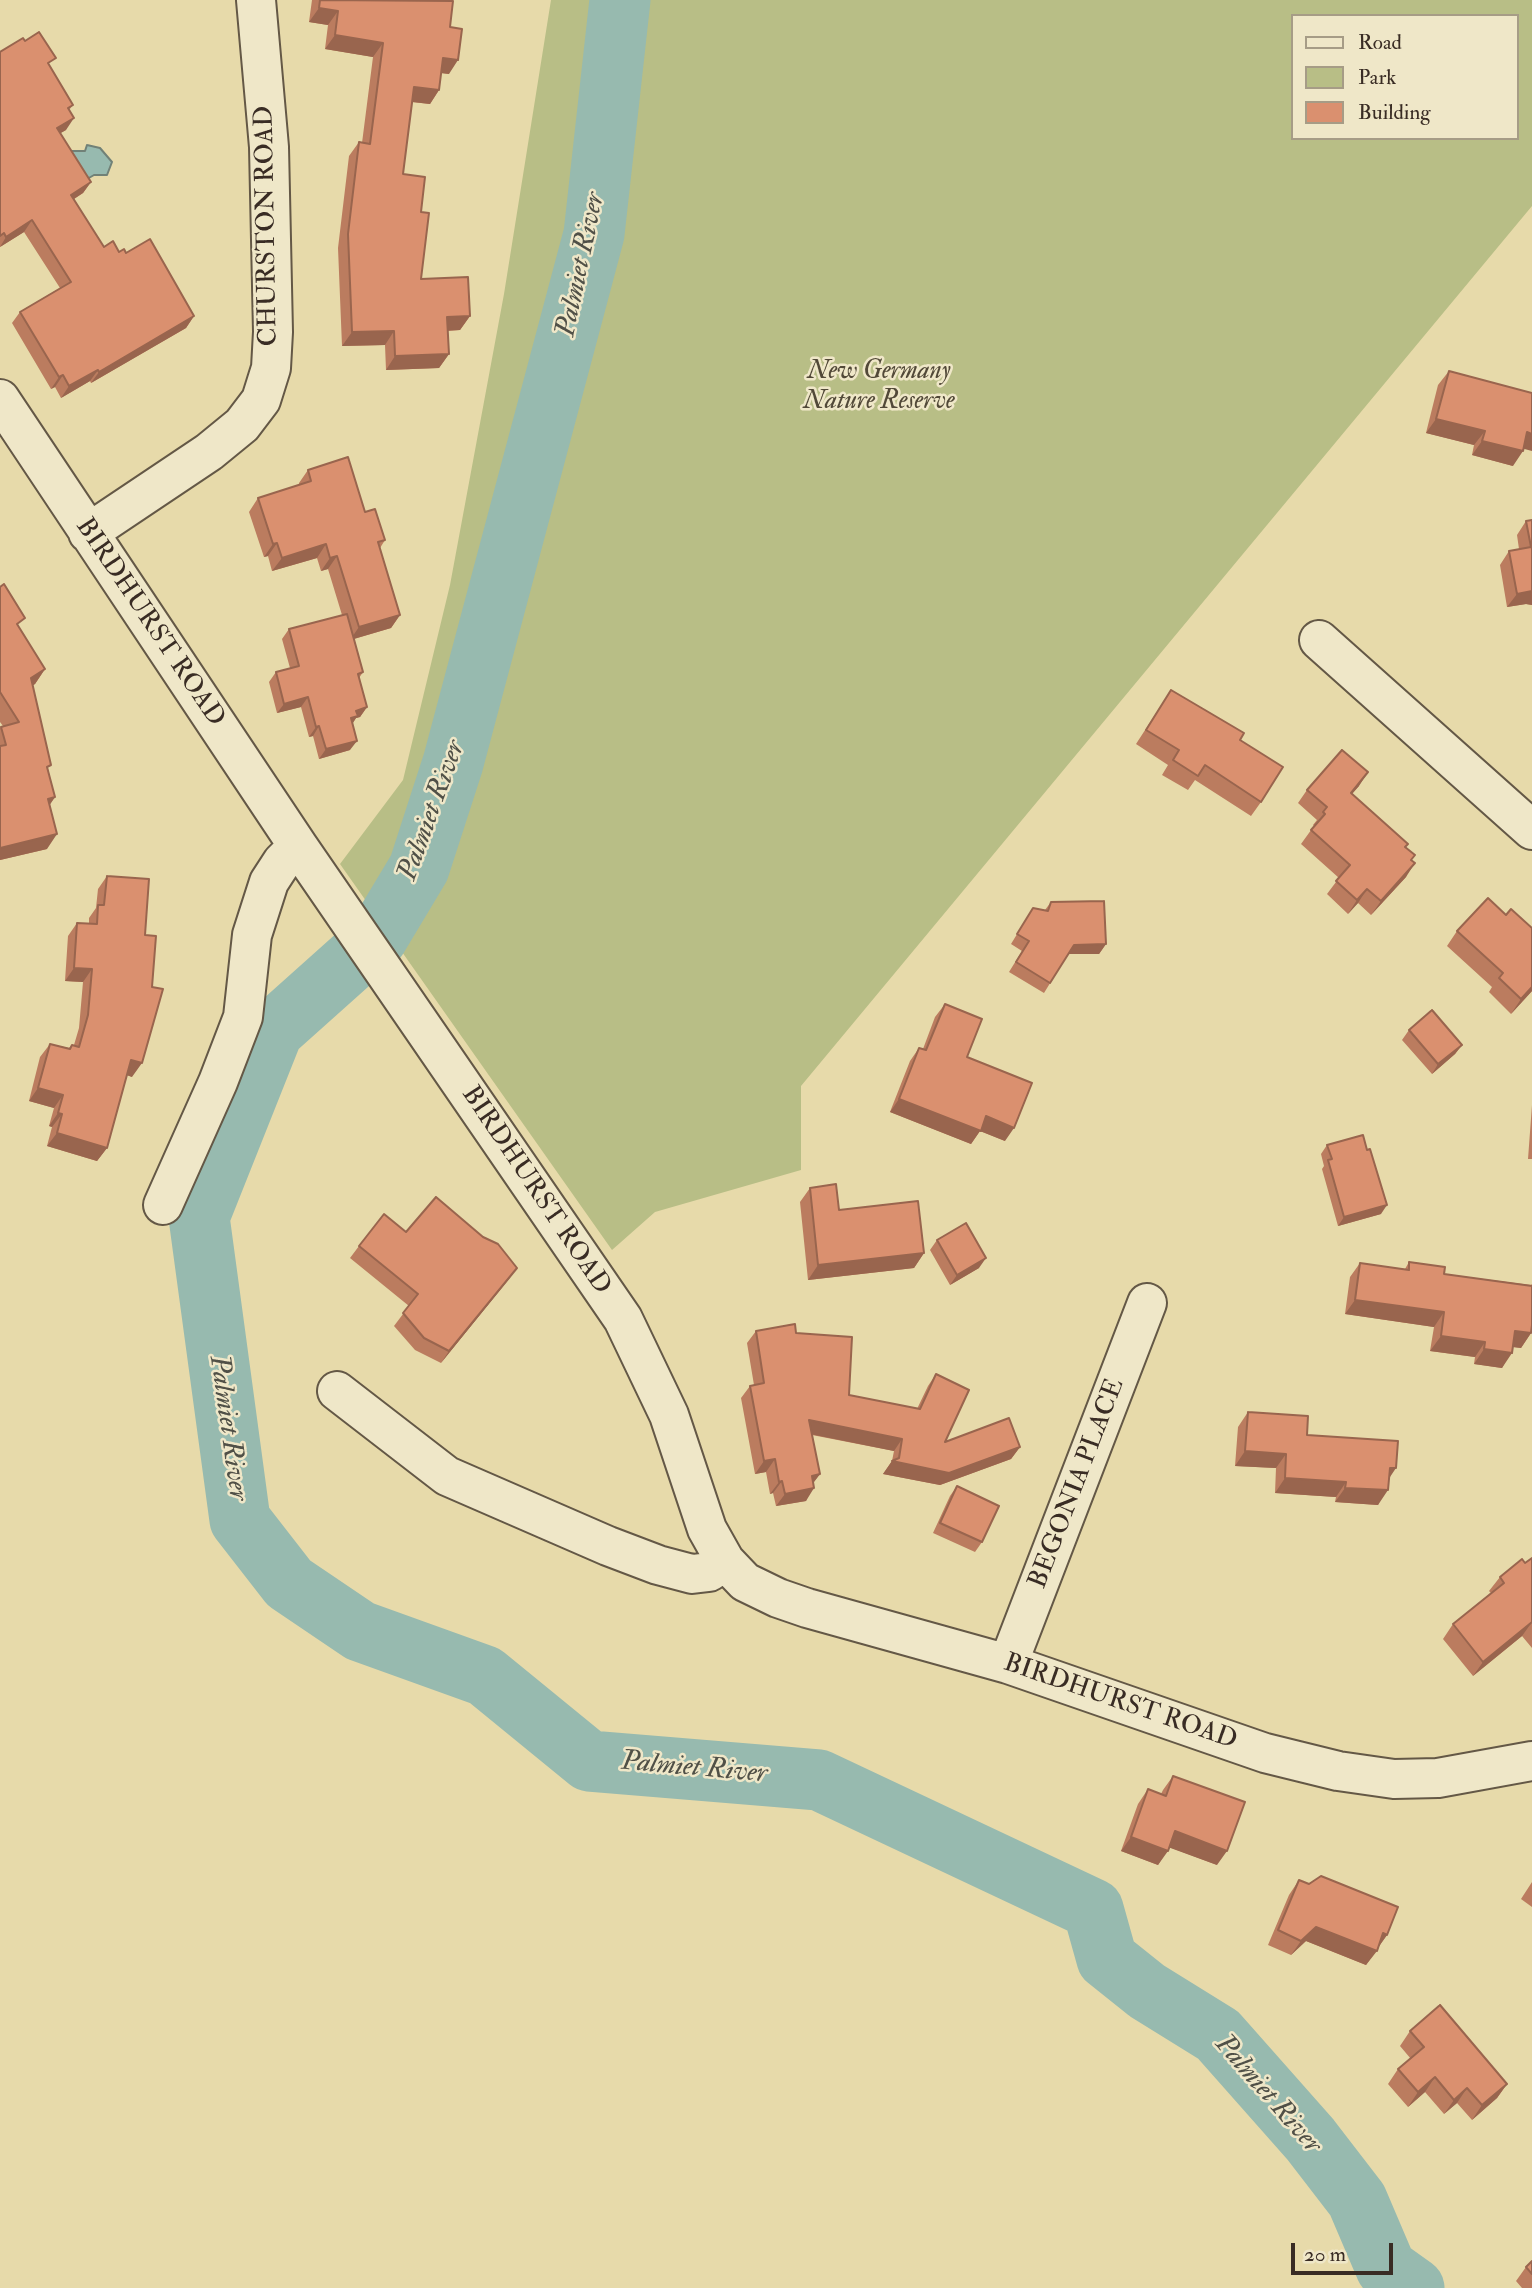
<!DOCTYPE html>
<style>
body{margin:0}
#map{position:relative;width:1532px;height:2288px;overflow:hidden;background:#e7daaa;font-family:"IM FELL Double Pica",serif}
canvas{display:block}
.legend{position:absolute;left:1291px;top:14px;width:228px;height:126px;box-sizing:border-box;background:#efe7c8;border:2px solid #a69c86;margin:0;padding:9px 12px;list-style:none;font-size:21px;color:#392c24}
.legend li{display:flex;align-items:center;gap:14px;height:35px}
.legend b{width:35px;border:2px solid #a69c86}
.scale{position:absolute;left:1291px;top:2243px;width:102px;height:32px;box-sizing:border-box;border:4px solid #392c24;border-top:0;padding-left:9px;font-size:21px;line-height:24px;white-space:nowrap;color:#392c24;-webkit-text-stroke:5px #efe7c8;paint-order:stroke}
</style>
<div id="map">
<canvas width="1532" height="2288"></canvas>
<ul class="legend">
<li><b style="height:9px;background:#efe7c8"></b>Road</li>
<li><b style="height:19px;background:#b8be86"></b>Park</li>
<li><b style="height:19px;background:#da906f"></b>Building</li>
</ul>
<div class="scale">20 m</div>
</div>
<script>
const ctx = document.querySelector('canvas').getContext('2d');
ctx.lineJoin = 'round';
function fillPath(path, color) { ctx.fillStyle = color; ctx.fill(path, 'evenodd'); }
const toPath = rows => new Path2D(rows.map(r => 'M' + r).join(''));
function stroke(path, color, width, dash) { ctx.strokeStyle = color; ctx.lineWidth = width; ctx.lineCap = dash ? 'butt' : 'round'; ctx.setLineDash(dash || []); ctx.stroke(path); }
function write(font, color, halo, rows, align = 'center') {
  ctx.font = font + ' "IM FELL Double Pica",serif'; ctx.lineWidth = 5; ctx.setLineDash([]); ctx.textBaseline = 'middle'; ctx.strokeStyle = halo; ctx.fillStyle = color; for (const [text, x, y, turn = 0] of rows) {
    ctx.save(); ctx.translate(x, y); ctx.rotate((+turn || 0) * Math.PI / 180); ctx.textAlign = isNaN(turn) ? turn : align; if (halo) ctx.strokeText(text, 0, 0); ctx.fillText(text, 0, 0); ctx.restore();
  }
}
fillPath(toPath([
 [551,0,1532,0,1532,206,801,1086,801,1170,655,1212,612,1250,340,864,403,780,450,585,504,294],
 [1292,16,1516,16,1516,138,1292,138]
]), '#b8be86');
const water = toPath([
 [87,145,100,148,112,162,107,175,94,175,82,182,68,151,85,151,87,145]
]);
fillPath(water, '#97baaf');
stroke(water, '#718177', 2);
stroke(toPath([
 [620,0,594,234,453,763,419,868,377,938,273,1031,199,1217,240,1520,289,1583,360,1631,485,1676,589,1761,819,1780,1093,1909,1107,1959,1147,1991,1218,2035,1310,2139,1357,2200,1386,2268,1414,2288]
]), '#97baaf', 61);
const minor = toPath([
 [0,399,298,846,623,1319,669,1415,707,1529,725,1561,745,1582,778,1598,807,1608,1008,1664,1265,1753,1338,1771,1394,1779,1438,1778,1532,1761],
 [88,533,209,452,242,425,261,400,271,368,273,332,269,147,256,0],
 [1319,640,1532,830],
 [163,1205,218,1082,243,1017,252,935,269,882,282,862,298,846],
 [337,1391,447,1476,608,1546,658,1565,692,1574,709,1572,725,1561],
 [1008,1664,1147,1303]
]);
stroke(minor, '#645846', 42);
stroke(minor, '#efe7c8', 38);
fillPath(toPath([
 [312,0,448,0,450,27,449,74,441,73,439,90,430,104,412,102,403,174,421,212,421,279,470,316,460,330,448,331,449,354,439,368,386,370,385,345,342,346,338,248,349,156,359,142,362,143,373,57,325,49,328,25,309,22],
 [25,41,50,67,73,105,69,110,66,130,60,133,91,182,83,193,74,199,104,247,126,253,194,316,186,328,91,383,90,381,61,398,55,387,51,389,12,323,20,312,60,288,24,232,0,247,0,52],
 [1449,371,1513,466,1472,455,1474,445,1426,433,1438,385],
 [308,470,365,512,385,540,380,548,400,615,391,628,354,639,363,672,359,678,367,707,360,717,356,718,352,724,350,750,319,759,313,736,309,737,301,707,277,713,269,682,276,672,290,668,282,639,289,629,342,615,328,569,321,571,317,558,272,571,268,556,264,557,249,512,258,498,299,485,299,483],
 [1532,520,1532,605,1526,604,1507,607,1500,565,1509,551,1519,549,1517,535,1526,521],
 [0,587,19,627,45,669,35,684,33,685,48,769,55,797,49,805,47,849,0,860,0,728,3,726,0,722],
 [1171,690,1240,740,1261,802,1251,816,1195,780,1188,790,1162,775,1168,765,1136,744],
 [1359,786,1352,794,1406,847,1411,860,1406,877,1371,915,1358,903,1348,914,1327,894,1339,878,1301,844,1314,826,1313,825,1317,820,1298,803,1307,790],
 [107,876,132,1077,127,1075,107,1148,97,1161,47,1146,52,1127,49,1126,54,1108,29,1101,40,1057,50,1044,69,1048,72,1045,74,1045,79,1028,83,982,65,981,68,936,77,923,89,923,89,918,96,908,98,889],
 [1051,902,1106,944,1099,954,1068,954,1044,993,1009,972,1022,951,1011,944,1033,908,1045,910],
 [1506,915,1532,928,1532,991,1511,1014,1489,992,1492,987,1447,946,1457,931],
 [945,1004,967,1057,1005,1141,980,1131,971,1144,890,1112,910,1061,919,1048,923,1049,935,1017],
 [1409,1030,1462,1045,1455,1054,1432,1074,1402,1040],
 [1532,1105,1532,1159,1528,1159],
 [1327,1145,1381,1214,1338,1226,1322,1169,1324,1166,1321,1154],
 [810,1188,839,1210,924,1253,914,1268,808,1280,800,1202],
 [406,1232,517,1268,508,1280,441,1363,415,1350,394,1326,409,1306,350,1258,359,1246],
 [937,1240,979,1268,950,1285,930,1250],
 [1409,1262,1444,1274,1531,1285,1532,1284,1532,1333,1531,1333,1521,1348,1513,1347,1502,1368,1474,1364,1475,1357,1430,1351,1434,1327,1345,1314,1350,1277,1360,1263,1405,1269],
 [756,1331,796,1333,849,1395,917,1409,928,1386,936,1374,945,1442,1020,1447,1011,1459,940,1485,883,1474,892,1461,894,1451,812,1435,820,1474,813,1483,806,1501,776,1506,773,1493,770,1494,766,1472,755,1474,741,1398,750,1386,754,1385,747,1343],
 [1248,1412,1307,1435,1389,1479,1378,1505,1335,1502,1336,1497,1275,1493,1276,1468,1235,1466,1238,1427],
 [957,1486,982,1542,975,1552,933,1533,950,1496],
 [1532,1558,1532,1648,1522,1636,1473,1676,1443,1639,1453,1624,1491,1593,1489,1591,1500,1577,1525,1563],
 [1173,1776,1217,1865,1169,1847,1158,1865,1121,1851,1138,1804,1148,1789,1161,1794,1163,1790],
 [1299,1880,1387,1935,1366,1965,1306,1941,1291,1955,1268,1945,1289,1895],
 [1532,1882,1532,1907,1521,1899],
 [1410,2031,1507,2084,1497,2098,1472,2120,1457,2103,1444,2114,1425,2092,1408,2107,1388,2084,1398,2069,1411,2059,1400,2046],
 [1532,2261,1532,2288,1522,2288,1516,2281,1526,2267]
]), '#bb7c5f');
fillPath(toPath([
 [319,8,338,11,328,25,309,22],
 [335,35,383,43,373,57,325,49],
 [443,58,458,60,449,74,433,72],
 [414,87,439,90,430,104,404,101],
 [74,118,66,130,49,140,57,128],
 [91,182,83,193,63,206,71,195],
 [32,220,24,232,0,247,6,237],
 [194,316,186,328,91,383,99,372],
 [470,316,460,330,437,331,447,317],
 [394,331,385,345,342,346,352,332],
 [449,354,439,368,386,370,395,356],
 [98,370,90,381,61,398,69,386],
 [63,375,55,387,51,389,59,377],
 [1436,419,1485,431,1474,445,1426,433],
 [1527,432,1532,434,1532,451,1517,447],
 [1482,441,1523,451,1513,466,1472,455],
 [277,543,268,556,264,557,273,544],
 [326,544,317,558,272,571,282,558],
 [337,556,328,569,321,571,330,558],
 [1532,591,1532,605,1526,604,1507,607,1517,594],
 [400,615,391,628,350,640,359,627],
 [45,669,35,684,21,693,31,678],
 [308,697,301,707,277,713,284,704],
 [367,707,360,717,356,718,351,726,344,728,356,711],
 [319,726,313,736,309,737,316,727],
 [357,741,350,750,319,759,326,749],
 [1368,772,1359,786,1341,806,1351,793],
 [55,797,45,812,48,799],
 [57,834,47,849,0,860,0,848],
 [1415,863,1406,877,1371,915,1381,901],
 [1367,889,1358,903,1348,914,1357,900],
 [1106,944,1099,954,1067,954,1074,945],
 [74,968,92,969,83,982,65,981],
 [1532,987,1532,991,1511,1014,1521,999],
 [1462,1045,1455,1054,1432,1074,1438,1064],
 [131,1060,142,1063,132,1077,121,1073],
 [38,1088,63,1095,54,1108,29,1101],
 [899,1099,986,1116,1014,1128,1005,1141,980,1131,971,1144,890,1112],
 [58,1113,62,1114,52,1127,49,1126],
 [57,1133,107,1148,97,1161,47,1146],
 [1387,1205,1381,1214,1338,1226,1344,1217],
 [924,1253,914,1268,808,1280,818,1265],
 [986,1258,979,1268,950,1285,957,1275],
 [517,1268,508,1280,441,1363,449,1351],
 [1355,1300,1444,1312,1434,1327,1345,1314],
 [1515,1331,1531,1333,1521,1348,1505,1346],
 [1441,1336,1485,1342,1475,1357,1430,1351],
 [1484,1349,1512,1353,1502,1368,1474,1364],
 [809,1420,902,1439,894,1451,800,1432],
 [1020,1447,1011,1459,940,1485,883,1474,892,1461],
 [1245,1451,1286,1454,1276,1468,1235,1466],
 [775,1459,766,1472,755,1474,764,1461],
 [1390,1468,1396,1468,1386,1483],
 [820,1474,811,1486,812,1476],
 [1285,1478,1346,1482,1336,1497,1275,1493],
 [782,1481,773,1493,770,1494,779,1482],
 [814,1488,806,1501,776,1506,785,1494],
 [1345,1488,1388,1490,1378,1505,1335,1502],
 [1532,1622,1522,1636,1473,1676,1483,1662],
 [1175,1831,1227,1851,1217,1865,1165,1846],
 [1131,1837,1168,1851,1158,1865,1121,1851],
 [1316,1927,1377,1951,1366,1965,1306,1941,1291,1955,1301,1941],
 [1383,1933,1387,1935,1377,1949],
 [1435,2077,1425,2092,1408,2107,1418,2092],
 [1507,2084,1497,2098,1472,2120,1482,2105],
 [1467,2088,1457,2103,1444,2114,1454,2100]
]), '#99654e');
const building = toPath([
 [320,0,453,1,450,27,462,29,458,60,443,58,439,90,414,87,403,174,425,177,421,212,429,213,421,279,468,277,470,316,447,317,449,354,395,356,394,331,352,332,348,234,359,142,370,144,383,43,335,35,338,11,319,8,320,0],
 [39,32,56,58,48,63,73,105,68,108,74,118,57,128,91,182,71,195,104,247,113,241,119,252,124,249,126,253,150,239,194,316,99,372,98,370,69,386,63,375,59,377,20,312,71,282,32,220,6,237,4,233,0,236,0,52,23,38,25,41,39,32],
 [1449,371,1532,393,1532,434,1527,432,1523,451,1482,441,1485,431,1436,419,1449,371],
 [348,457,365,512,375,509,385,540,378,542,400,615,359,627,337,556,330,558,326,544,282,558,277,543,273,544,258,498,311,481,308,470,348,457],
 [1532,520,1532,591,1517,594,1509,551,1531,547,1526,521,1532,520],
 [4,584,25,618,17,624,45,669,31,678,51,765,47,767,55,797,48,799,57,834,0,848,0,746,6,745,1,727,19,722,0,692,0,587,4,584],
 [347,614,363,672,358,674,367,707,356,711,358,716,351,718,357,741,326,749,319,726,316,727,308,697,284,704,276,672,299,666,289,629,347,614],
 [1171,690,1244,733,1240,740,1283,767,1261,802,1205,765,1198,776,1173,760,1179,750,1146,730,1171,690],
 [1342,750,1368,772,1351,793,1408,844,1405,847,1415,855,1411,860,1415,863,1381,901,1367,889,1357,900,1336,881,1350,865,1311,830,1325,814,1323,812,1327,807,1307,790,1342,750],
 [107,876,149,879,145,935,156,936,152,987,163,989,142,1063,131,1060,107,1148,57,1133,62,1114,58,1113,63,1095,38,1088,50,1044,70,1049,72,1045,79,1047,88,1015,92,969,74,968,77,923,97,924,98,905,104,905,107,876],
 [1488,898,1506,915,1511,909,1532,928,1532,987,1521,999,1499,978,1503,973,1457,931,1488,898],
 [1104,901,1106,944,1074,945,1050,983,1016,962,1029,941,1017,934,1033,908,1048,911,1051,902,1104,901],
 [945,1004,982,1019,967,1057,1032,1083,1014,1128,986,1116,981,1131,899,1099,919,1048,926,1050,945,1004],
 [1432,1010,1462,1045,1438,1064,1409,1030,1432,1010],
 [1363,1135,1367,1150,1370,1149,1387,1205,1344,1217,1328,1160,1332,1159,1327,1145,1363,1135],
 [836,1184,839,1210,918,1201,924,1253,818,1265,810,1188,836,1184],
 [436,1197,483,1237,498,1244,517,1268,449,1351,424,1338,403,1313,418,1294,359,1246,384,1214,406,1232,436,1197],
 [966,1223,986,1258,957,1275,937,1240,966,1223],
 [1409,1262,1445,1267,1444,1274,1532,1286,1532,1325,1531,1333,1515,1331,1512,1353,1484,1349,1485,1342,1441,1336,1444,1312,1355,1300,1360,1263,1409,1270,1409,1262],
 [795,1324,796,1333,852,1337,849,1395,920,1409,936,1374,969,1390,945,1442,1009,1418,1020,1447,949,1473,892,1461,899,1458,902,1439,809,1420,820,1474,812,1476,814,1488,785,1494,782,1481,779,1482,775,1459,764,1461,750,1386,764,1383,756,1331,795,1324],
 [1248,1412,1308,1416,1307,1435,1398,1441,1396,1468,1390,1468,1388,1490,1345,1488,1346,1482,1285,1478,1286,1454,1245,1451,1248,1412],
 [957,1486,999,1506,982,1542,940,1523,957,1486],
 [1532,1558,1532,1622,1483,1662,1453,1624,1504,1583,1500,1577,1522,1559,1525,1563,1532,1558],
 [1173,1776,1245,1802,1227,1851,1175,1831,1168,1851,1131,1837,1148,1789,1166,1796,1173,1776],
 [1321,1876,1398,1907,1387,1935,1383,1933,1377,1951,1316,1927,1301,1941,1278,1930,1299,1880,1309,1884,1321,1876],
 [1440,2005,1507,2084,1482,2105,1467,2088,1454,2100,1435,2077,1418,2092,1398,2069,1424,2047,1410,2031,1440,2005],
 [1532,2261,1532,2274,1526,2267,1532,2261]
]);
fillPath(building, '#da906f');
stroke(building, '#99654e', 2);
write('26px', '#392c24', '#efe7c8', [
 ["CHURSTON ROAD",268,226,-91],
 ["BIRDHURST ROAD",149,623,56],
 ["BIRDHURST ROAD",535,1191,56],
 ["BEGONIA PLACE",1078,1484,-69],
 ["BIRDHURST ROAD",1120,1703,19]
]);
write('italic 26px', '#524938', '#efe7c8', [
 ["New Germany",879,372],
 ["Nature Reserve",879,402]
]);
write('italic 28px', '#505047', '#efe7c8', [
 ["Palmiet River",582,265,-78],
 ["Palmiet River",433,811,-70],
 ["Palmiet River",227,1428,82],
 ["Palmiet River",694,1769,5],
 ["Palmiet River",1267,2095,49]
]);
</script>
